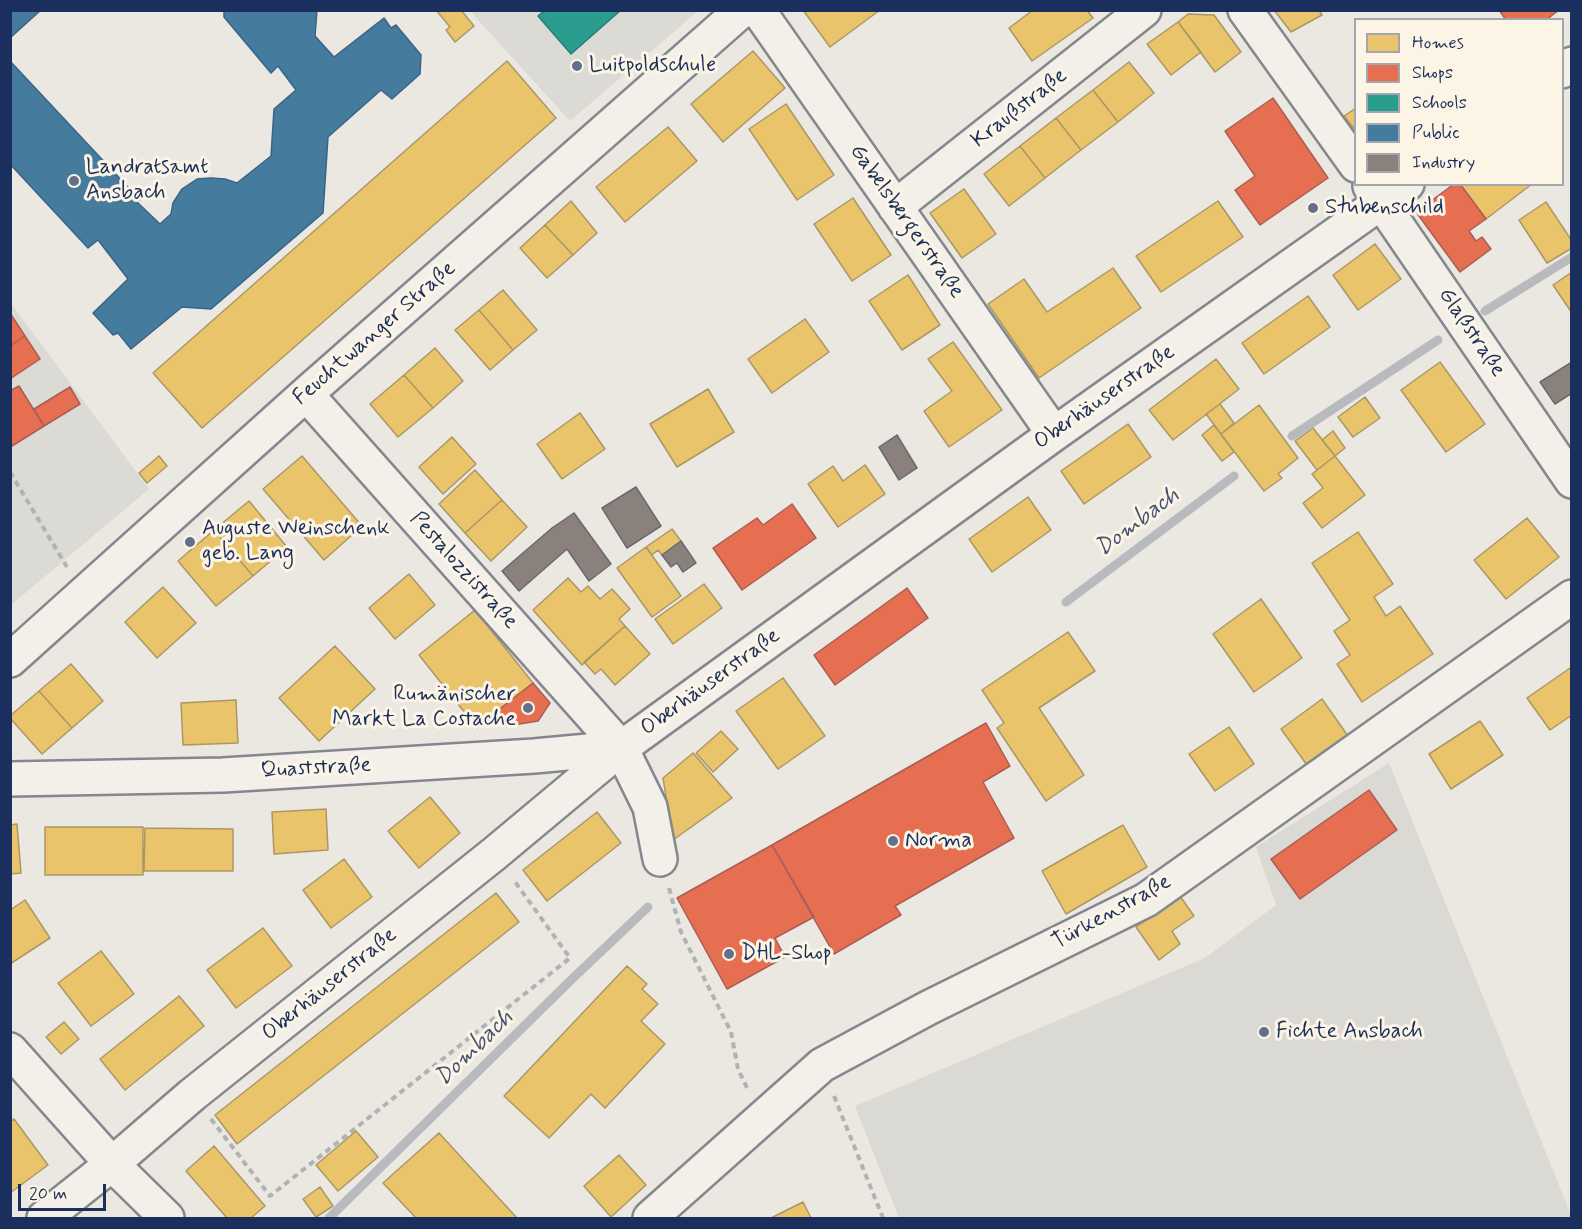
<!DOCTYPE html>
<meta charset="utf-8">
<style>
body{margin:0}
#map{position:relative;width:1582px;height:1229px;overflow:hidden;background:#eae8e1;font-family:Mynerve,sans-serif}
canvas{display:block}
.frame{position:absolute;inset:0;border:12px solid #1b2f5e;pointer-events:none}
.legend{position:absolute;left:1354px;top:18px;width:210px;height:168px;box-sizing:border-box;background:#fcf5e5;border:2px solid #a2a6af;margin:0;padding:8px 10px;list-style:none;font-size:18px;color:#1b2f5e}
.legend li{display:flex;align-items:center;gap:12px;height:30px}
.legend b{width:30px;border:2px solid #a2a6af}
.scale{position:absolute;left:18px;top:1184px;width:88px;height:27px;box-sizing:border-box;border:3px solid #1b2f5e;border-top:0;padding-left:8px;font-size:18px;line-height:21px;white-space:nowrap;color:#1b2f5e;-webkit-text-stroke:4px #fcf5e5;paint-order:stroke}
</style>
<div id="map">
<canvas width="1582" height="1229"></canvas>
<div class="frame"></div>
<ul class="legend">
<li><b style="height:16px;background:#e9c46a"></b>Homes</li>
<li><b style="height:16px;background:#e76f51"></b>Shops</li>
<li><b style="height:16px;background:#2a9d8f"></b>Schools</li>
<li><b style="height:16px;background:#457b9d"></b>Public</li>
<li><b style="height:16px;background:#8a817c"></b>Industry</li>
</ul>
<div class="scale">20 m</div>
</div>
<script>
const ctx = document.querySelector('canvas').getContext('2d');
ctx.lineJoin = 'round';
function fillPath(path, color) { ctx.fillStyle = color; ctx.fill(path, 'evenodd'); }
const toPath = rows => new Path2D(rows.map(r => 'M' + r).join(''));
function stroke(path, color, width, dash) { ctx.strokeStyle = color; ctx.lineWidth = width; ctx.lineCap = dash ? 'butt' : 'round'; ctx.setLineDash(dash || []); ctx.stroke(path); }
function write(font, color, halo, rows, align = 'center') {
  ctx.font = font + ' Mynerve,sans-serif'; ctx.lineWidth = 6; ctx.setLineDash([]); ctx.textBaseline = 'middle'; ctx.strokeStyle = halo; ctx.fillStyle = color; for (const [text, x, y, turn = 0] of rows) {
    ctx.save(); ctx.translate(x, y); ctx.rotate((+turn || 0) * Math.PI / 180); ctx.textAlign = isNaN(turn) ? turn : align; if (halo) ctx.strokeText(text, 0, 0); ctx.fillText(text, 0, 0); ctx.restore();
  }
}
fillPath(toPath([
 [470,11,698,11,570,121],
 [10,302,149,489,11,605,10,605]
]), '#dbdad5');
fillPath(toPath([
 [1389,763,1571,1215,1571,1218,899,1218,855,1106,1205,958,1276,905,1256,847]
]), '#dbd9d4');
const homes = toPath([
 [436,10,461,10,474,26,455,42,446,30,450,27,436,10],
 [803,10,880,10,830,47,803,10],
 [1033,10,1087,10,1093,18,1032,61,1009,28,1033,10],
 [1274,10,1319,10,1322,15,1291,32,1274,10],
 [1188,14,1214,15,1241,52,1215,72,1178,22,1188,14],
 [1178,22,1201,52,1171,75,1147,44,1178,22],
 [753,51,785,88,723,142,691,104,753,51],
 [507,61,556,118,202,428,153,373,507,61],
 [1129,62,1154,93,1118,122,1093,90,1129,62],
 [1093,90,1118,122,1081,150,1056,118,1093,90],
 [786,104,834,175,797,200,749,129,786,104],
 [1356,108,1356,131,1344,116,1356,108],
 [1056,118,1081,150,1045,178,1020,146,1056,118],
 [668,127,697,161,625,222,596,187,668,127],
 [1020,146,1045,178,1009,206,984,174,1020,146],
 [1460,184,1532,184,1486,219,1460,184],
 [964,189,996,234,962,258,930,213,964,189],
 [853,198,891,255,852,281,814,224,853,198],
 [571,201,597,233,573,255,545,225,571,201],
 [1218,201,1243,237,1161,292,1136,256,1218,201],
 [1546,202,1572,241,1572,248,1547,263,1519,220,1546,202],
 [545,225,573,255,547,278,520,248,545,225],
 [1375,244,1401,279,1358,310,1333,275,1375,244],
 [1113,268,1141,308,1039,378,988,304,1024,279,1047,312,1113,268],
 [1572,272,1572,313,1553,285,1572,272],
 [908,275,940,325,902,350,869,301,908,275],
 [503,290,537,330,513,350,479,310,503,290],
 [1308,296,1330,327,1264,374,1242,343,1308,296],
 [479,310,513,350,490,370,455,330,479,310],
 [805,319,829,352,772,393,748,359,805,319],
 [953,342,1002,410,949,447,924,411,952,391,928,359,953,342],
 [435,348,463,381,433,408,404,375,435,348],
 [1216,359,1239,389,1173,440,1149,410,1216,359],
 [1440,362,1485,424,1446,452,1401,390,1440,362],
 [404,375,433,408,398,437,370,404,404,375],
 [708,389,734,432,677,467,650,424,708,389],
 [1365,397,1380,418,1353,437,1338,417,1365,397],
 [1220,404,1234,423,1221,434,1206,414,1220,404],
 [1259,405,1298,458,1278,474,1282,478,1264,491,1221,434,1259,405],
 [580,413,605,449,562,479,537,444,580,413],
 [1128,424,1151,457,1084,504,1061,471,1128,424],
 [1214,425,1234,452,1222,461,1202,435,1214,425],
 [1313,428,1335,456,1317,470,1295,441,1313,428],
 [1333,431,1345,448,1335,456,1322,440,1333,431],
 [452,437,476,464,443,494,419,467,452,437],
 [159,456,167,466,147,483,139,473,159,456],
 [302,456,362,526,324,560,263,489,302,456],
 [1335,456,1365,495,1322,528,1303,503,1323,488,1312,474,1335,456],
 [865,465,885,494,838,527,808,484,833,466,843,481,865,465],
 [475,470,502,500,465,533,439,504,475,470],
 [1028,497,1051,530,992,572,969,539,1028,497],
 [502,500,527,527,491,561,465,533,502,500],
 [249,501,287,547,253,576,214,530,249,501],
 [1527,518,1559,557,1506,599,1474,560,1527,518],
 [672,529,681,541,662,555,658,550,652,555,646,547,672,529],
 [214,530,253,576,216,606,178,561,214,530],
 [1358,532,1393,584,1374,597,1386,616,1400,606,1433,654,1362,702,1337,664,1350,655,1334,631,1350,620,1312,563,1358,532],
 [646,547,681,596,652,617,617,568,646,547],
 [409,574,435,605,395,639,369,608,409,574],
 [568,578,581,592,588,586,600,599,612,589,630,609,619,619,625,626,582,665,533,610,568,578],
 [704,584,722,608,673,644,655,619,704,584],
 [163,587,196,623,157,658,125,622,163,587],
 [1261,599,1302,658,1254,692,1213,634,1261,599],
 [475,610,533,683,477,728,419,655,475,610],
 [625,626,650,654,615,685,601,669,595,674,584,662,625,626],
 [1068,632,1095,671,1039,708,1084,775,1046,801,997,728,1004,723,982,690,1068,632],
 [335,646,375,689,319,741,279,698,335,646],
 [71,664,103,701,72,728,39,691,71,664],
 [1570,668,1572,670,1572,715,1550,730,1527,698,1570,668],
 [783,678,825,736,778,769,736,711,783,678],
 [39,691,72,728,42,754,10,718,10,716,39,691],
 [1322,699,1348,736,1307,765,1281,729,1322,699],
 [236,700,238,743,183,745,181,703,236,700],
 [1480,721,1503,755,1451,789,1429,754,1480,721],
 [1229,727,1254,764,1215,791,1189,754,1229,727],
 [721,731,738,749,713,772,696,753,721,731],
 [693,753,732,798,673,840,663,778,693,753],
 [430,797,460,833,419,868,388,831,430,797],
 [326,809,328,850,274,854,272,812,326,809],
 [597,812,621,843,547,901,523,870,597,812],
 [17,824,21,873,10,874,10,825,17,824],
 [1123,825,1147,867,1066,914,1042,871,1123,825],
 [45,827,143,827,143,875,45,875,45,827],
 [145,828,233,829,233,871,144,871,145,828],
 [344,859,372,897,331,928,303,890,344,859],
 [496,893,519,922,237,1144,215,1115,496,893],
 [1180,896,1194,916,1172,931,1180,944,1159,960,1136,927,1180,896],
 [25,900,50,938,10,964,10,910,25,900],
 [263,928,292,966,236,1008,207,970,263,928],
 [101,951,134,994,91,1026,58,983,101,951],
 [627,966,647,984,642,989,658,1004,641,1021,665,1044,605,1108,591,1094,549,1138,504,1096,627,966],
 [179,996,204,1026,125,1090,100,1059,179,996],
 [64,1022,79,1039,61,1054,46,1037,64,1022],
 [14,1119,48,1165,10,1193,10,1122,14,1119],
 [356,1131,378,1157,338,1191,316,1165,356,1131],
 [439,1133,517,1218,416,1218,383,1183,439,1133],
 [214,1146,265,1206,251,1218,227,1218,186,1171,214,1146],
 [619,1155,646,1185,611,1217,584,1186,619,1155],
 [320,1187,333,1206,316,1217,303,1199,320,1187],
 [803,1202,811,1218,771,1218,803,1202]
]);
fillPath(homes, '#e9c46a');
stroke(homes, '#ab9766', 1.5);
const shops = toPath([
 [1499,10,1559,10,1546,20,1506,20,1499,10],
 [1273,98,1328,178,1260,225,1235,190,1255,176,1225,131,1273,98],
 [1454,184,1460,184,1486,219,1469,231,1476,241,1482,237,1491,249,1460,272,1416,212,1454,184],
 [10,313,25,336,10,346,10,313],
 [25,336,40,359,10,379,10,346,25,336],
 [19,386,44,426,12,446,10,444,10,391,19,386],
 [70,387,80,404,44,426,34,409,70,387],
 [792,504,816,538,742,590,713,548,757,518,763,525,792,504],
 [907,588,928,618,835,685,814,655,907,588],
 [533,683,550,703,538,721,507,726,496,712,533,683],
 [986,723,1010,766,983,782,1014,838,895,906,901,915,834,954,772,845,986,723],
 [1369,790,1397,830,1300,899,1271,859,1369,790],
 [772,845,814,917,775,938,785,957,727,989,677,898,772,845]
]);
fillPath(shops, '#e76f51');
stroke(shops, '#aa5c55', 1.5);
const schools = toPath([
 [545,10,621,10,571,54,538,16,545,10]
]);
fillPath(schools, '#2a9d8f');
stroke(schools, '#267c80', 1.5);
const public = toPath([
 [10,10,41,10,10,38,10,10],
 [224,10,317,10,315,36,334,57,384,18,391,28,396,25,421,55,420,74,392,99,381,90,328,137,323,213,211,309,182,307,131,349,118,333,113,335,93,313,128,279,98,240,88,248,10,164,10,61,140,200,137,202,160,224,171,214,173,203,182,189,197,179,211,178,225,179,237,183,271,156,274,109,296,90,278,66,271,73,224,17,224,10]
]);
fillPath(public, '#457b9d');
stroke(public, '#38648a', 1.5);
const industry = toPath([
 [1572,362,1572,393,1555,404,1540,382,1572,362],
 [897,435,917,468,899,480,879,447,897,435],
 [636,487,661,526,627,548,602,508,636,487],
 [574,513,611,564,589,581,567,549,519,591,502,571,552,528,574,513],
 [681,541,696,563,683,572,677,563,671,567,662,555,681,541]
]);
fillPath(industry, '#8a817c');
stroke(industry, '#696873', 1.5);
stroke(toPath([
 [1485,311,1572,257],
 [1292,436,1438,340],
 [1066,602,1234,476],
 [329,1218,572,979,648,907]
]), '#b8babe', 9);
const minor = toPath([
 [758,10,1054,434],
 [1245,10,1356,165],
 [1562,71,1572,64],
 [1370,186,1572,481],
 [895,207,1144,10],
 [306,394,621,748,650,807,660,859],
 [10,660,306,394,742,10],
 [10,779,223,775,534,756,621,748],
 [10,1050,112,1164,167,1218],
 [44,1218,112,1164,192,1095,494,854,621,748,1054,434,1407,184],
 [650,1218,822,1065,928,1008,1146,900,1572,597]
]);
stroke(minor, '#84878d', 38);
stroke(toPath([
 [10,472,67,567],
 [669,888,681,932,731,1032,738,1069,748,1090],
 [834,1096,883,1218],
 [211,1119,270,1196,570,958,513,879]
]), '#b0b2b3', 4, [6, 4.5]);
stroke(minor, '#f3f0ea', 33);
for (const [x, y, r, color] of [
 [577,66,6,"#63708c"],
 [74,181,6,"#63708c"],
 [1313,208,6,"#63708c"],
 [190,542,6,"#63708c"],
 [528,708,6,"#63708c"],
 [893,841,6,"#63708c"],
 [729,954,6,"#63708c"],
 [1264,1032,6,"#63708c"]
]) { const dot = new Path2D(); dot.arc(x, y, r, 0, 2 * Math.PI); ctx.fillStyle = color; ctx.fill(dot); stroke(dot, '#fcf5e5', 2); }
write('22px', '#1b2f5e', '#fcf5e5', [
 ["Luitpoldschule",589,66],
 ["Landratsamt",86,168],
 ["Ansbach",86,193],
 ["Stubenschild",1325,208],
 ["Auguste Weinschenk",202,529],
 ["geb. Lang",202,554],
 ["Rumänischer",516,695,"right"],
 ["Markt La Costache",516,720,"right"],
 ["Norma",905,841],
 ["DHL-Shop",741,954],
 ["Fichte Ansbach",1276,1032]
], 'left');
write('22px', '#1b2f5e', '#fcf5e5', [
 ["Kraußstraße",1020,109,-38],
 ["Gabelsbergerstraße",906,222,55],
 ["Glaßstraße",1471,333,56],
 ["Feuchtwanger Straße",375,334,-41],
 ["Oberhäuserstraße",1105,398,-35],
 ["Pestalozzistraße",463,571,48],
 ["Oberhäuserstraße",711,683,-36],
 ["Quaststraße",316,769,-3],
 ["Türkenstraße",1112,913,-29],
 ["Oberhäuserstraße",330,985,-39]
]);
write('italic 24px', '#445376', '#fcf5e5', [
 ["Dombach",1138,523,-37],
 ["Dombach",475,1049,-44]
]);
</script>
